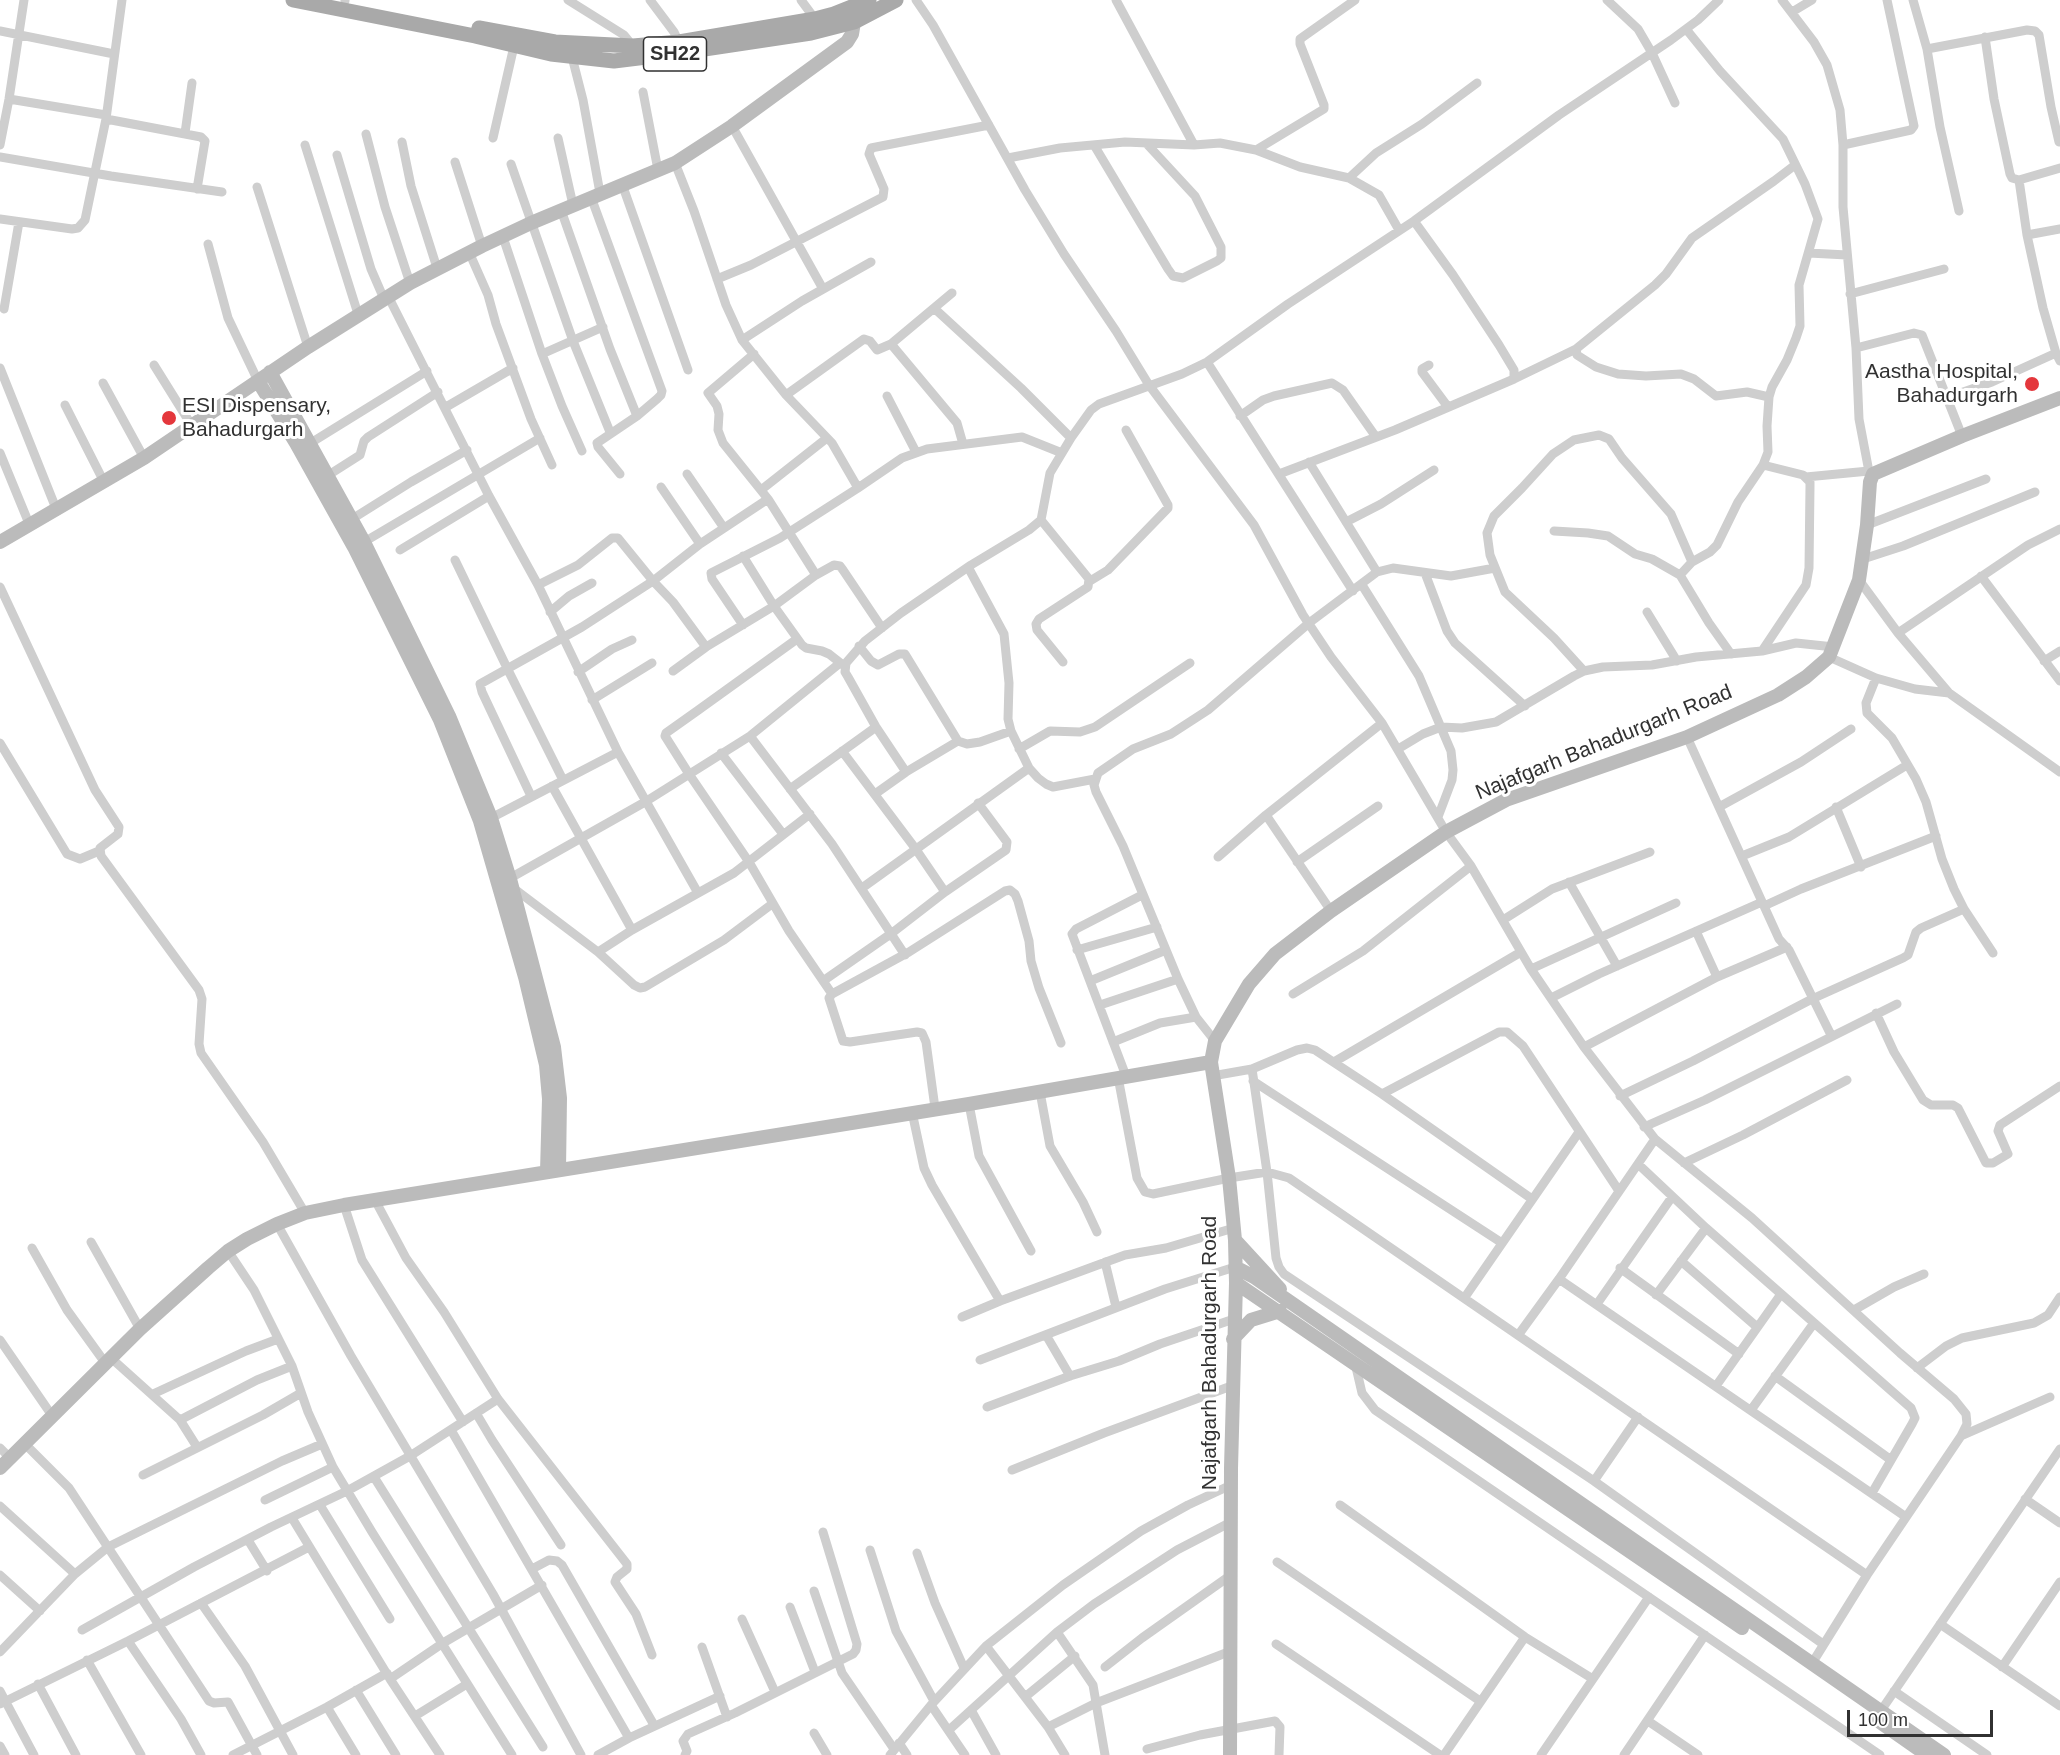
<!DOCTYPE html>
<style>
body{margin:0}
#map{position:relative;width:2060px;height:1755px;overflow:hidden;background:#fff;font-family:Arial,sans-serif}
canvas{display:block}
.scale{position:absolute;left:1847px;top:1710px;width:146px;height:27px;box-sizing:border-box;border:3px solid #313131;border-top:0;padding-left:8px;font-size:18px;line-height:21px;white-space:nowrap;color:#313131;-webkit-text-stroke:4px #fff;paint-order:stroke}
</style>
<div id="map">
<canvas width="2060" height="1755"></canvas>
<div class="scale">100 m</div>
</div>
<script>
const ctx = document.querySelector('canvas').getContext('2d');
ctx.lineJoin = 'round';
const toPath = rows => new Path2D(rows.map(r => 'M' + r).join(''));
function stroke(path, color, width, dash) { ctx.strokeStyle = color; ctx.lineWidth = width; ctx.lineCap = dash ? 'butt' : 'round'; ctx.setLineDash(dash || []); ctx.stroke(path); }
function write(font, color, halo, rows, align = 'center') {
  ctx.font = font + ' Arial,sans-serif'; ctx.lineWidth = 6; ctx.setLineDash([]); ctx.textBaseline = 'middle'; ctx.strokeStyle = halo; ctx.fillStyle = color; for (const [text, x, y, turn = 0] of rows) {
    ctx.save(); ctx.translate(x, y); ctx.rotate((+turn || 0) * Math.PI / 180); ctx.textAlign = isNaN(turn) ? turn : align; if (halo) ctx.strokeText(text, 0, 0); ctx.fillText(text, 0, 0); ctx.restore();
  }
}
stroke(toPath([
 [568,0,624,35,633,46],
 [650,0,674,32,680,45],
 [801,0,815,19],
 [916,0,933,25,1025,190,1064,254,1116,331,1149,385,1254,525,1303,615,1331,657,1382,723,1446,832,1471,866,1531,969,1584,1047,1655,1139,1752,1218,1900,1353,1954,1399,1966,1414,1967,1424,1961,1436,1867,1575,1811,1665],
 [1116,0,1194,145],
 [1607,0,1638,29,1652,53,1675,103],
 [1782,0,1814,42,1827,65,1840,110,1843,145,1843,207,1856,348,1859,419,1870,477],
 [1913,0,1927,49,1940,127,1959,211],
 [345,1,345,0],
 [1792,12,1812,0],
 [1686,29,1720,71,1783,139,1805,184,1818,219,1799,285,1800,326,1796,338,1787,360,1772,387,1769,397,1767,426,1768,452,1763,465,1738,502,1717,545,1710,552,1692,562,1680,575,1709,623,1731,654],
 [0,31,114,54],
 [1985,37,1994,99,2010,174,2012,178,2019,180,2027,235,2043,308,2056,353,2060,361],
 [1927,49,2027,30,2035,31,2039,35,2051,107,2059,142],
 [572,57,583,100,600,193],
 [643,92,658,170],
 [9,99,106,115],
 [106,119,201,137,205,141,197,189],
 [732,126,823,289],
 [185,133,192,83],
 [366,134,385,207,410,283],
 [493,138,514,46],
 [558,138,573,205],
 [402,142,411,186,437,268],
 [0,145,9,99,24,0],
 [305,145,358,314],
 [1094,145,1168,269,1173,276,1183,278,1217,261,1221,258,1221,247,1195,196,1146,143],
 [1843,145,1911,130,1914,126,1887,0],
 [1256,150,1324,109,1324,105,1300,44,1300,39,1355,0],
 [337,155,371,269,384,299],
 [0,157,111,176,222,192],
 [1008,158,1060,148,1125,142,1194,145,1220,143,1256,150,1300,167,1349,178,1376,153,1422,124,1477,83],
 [455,162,482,246],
 [675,163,694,211,726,305,742,340,786,395,832,443,858,488,902,458,927,449,1022,437,1062,453],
 [511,164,573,341,610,432],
 [1349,178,1379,195,1399,230],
 [2019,180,2060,168],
 [622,184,688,370],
 [257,187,308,347],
 [591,197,662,391,661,395,657,399,637,416,597,443,598,447,620,474],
 [561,210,610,349,637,416],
 [0,219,72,229,78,228,85,220,106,119,122,0],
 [2027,235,2060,229],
 [503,237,542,354,562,406,582,451],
 [208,244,228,318,258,381],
 [469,252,488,295,496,324,531,419,552,465],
 [1809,253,1847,255],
 [717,279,751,265,883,197,884,189,869,154,871,148,989,125],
 [1850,294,1944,269],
 [388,296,489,496,538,585,618,752,698,893],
 [4,309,19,222],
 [935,309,1021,388,1071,438],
 [742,340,802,301,871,262],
 [891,344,957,423,963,444],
 [1856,348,1914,333,1922,335,1962,436],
 [542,354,603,327],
 [754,354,708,393,717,406,719,414,718,430,723,443,768,499,816,575],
 [1207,362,1353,591],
 [154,365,192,426],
 [1429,365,1422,369,1422,372,1448,407],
 [0,368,57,511],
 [1514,379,1576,349],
 [103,383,144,458],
 [786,395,864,339,870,341,877,350,891,344,952,293],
 [887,396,916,452],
 [1769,397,1747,392,1716,396,1694,379,1681,374,1646,376,1618,374,1596,367,1577,355,1576,349,1655,285,1666,274,1692,238,1774,181,1795,165],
 [1946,398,1992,382,2056,353],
 [65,405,104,482],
 [446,407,513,368],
 [1240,416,1263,400,1274,396,1332,383,1343,390,1376,437],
 [309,444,427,371],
 [0,453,30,526],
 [1309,462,1377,572],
 [687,474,724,528],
 [1279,474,1395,430,1514,379,1514,370,1499,345,1453,275,1414,221],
 [327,476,360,455,364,441,368,437,438,392],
 [1806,477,1869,471],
 [661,487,700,544],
 [761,490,827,438],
 [352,519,411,482,467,450],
 [1041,520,1089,579,1088,587,1039,619,1036,624,1037,630,1063,662],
 [1346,522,1381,504,1434,470],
 [1867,525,1986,479],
 [1554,531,1588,533,1608,536,1635,554,1652,559,1680,575],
 [364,542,540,438],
 [400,550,489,496],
 [743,556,774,606,802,645,806,648,822,651,829,654,843,665],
 [1863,559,1903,546,2035,492],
 [455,560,508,670,563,780],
 [968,567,1004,634,1009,683,1008,719,1011,731,1029,768,1038,778,1046,784,1053,787,1095,779],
 [1425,573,1447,631,1455,643,1525,706],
 [1981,576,2060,681],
 [1859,580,1898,633,1949,693,2060,772],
 [1090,581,1108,570,1168,508,1168,505,1126,430],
 [538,585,578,565,612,538,618,538,653,581,673,602,706,647],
 [1362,585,1419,676,1451,751,1453,770,1452,780,1438,817],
 [0,587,95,790,119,827,118,834,100,848,101,856,199,990,202,999,199,1044,201,1053,263,1142,305,1213],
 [550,612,569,596,592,583],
 [1647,612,1677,661],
 [743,625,712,579,711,573,780,538,858,488],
 [1898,633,2028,545,2060,529],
 [797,639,697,711,666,733,665,736,689,774,749,862,789,931,832,994],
 [859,646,871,661,878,665,899,654,905,654,958,741,967,744,980,742,1011,731],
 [1762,651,1806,585,1809,568,1810,486,1810,482,1803,475,1763,465],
 [1829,657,1876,678,1915,689,1949,693],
 [2044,661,2060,651],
 [673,671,706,647,774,606,816,575,834,565,840,566,843,570,882,628],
 [1584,671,1554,638,1505,592,1490,555,1487,533,1494,516,1522,488,1553,454,1574,440,1599,435,1609,439,1622,458,1671,514,1692,562],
 [578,672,612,649,632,640],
 [1876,678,1866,703,1867,713,1892,738,1916,779,1926,802,1942,859,1954,889,1964,909,1993,953],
 [592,700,652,663],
 [750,736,832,844,905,955],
 [1687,737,1779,939,1789,950,1831,1035],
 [0,743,67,854,80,859,99,851],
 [1019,749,1050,731,1080,732,1095,727,1190,663],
 [1398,749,1423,734,1441,727,1462,728,1496,722,1574,676,1584,671,1603,667,1652,665,1696,657,1762,651,1796,643,1834,647],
 [842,751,915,848,945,892],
 [721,753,783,834],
 [906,772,876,727,848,677,845,672,846,663,865,641,901,613,971,565,1029,530,1041,520,1050,473,1071,438,1091,410,1099,404,1182,374,1207,362,1288,304,1414,221,1559,115,1671,40,1698,20,1719,0],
 [552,786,632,930],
 [790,789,876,727],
 [875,794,906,772,958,741],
 [531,796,482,692,480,684,582,627,653,581,700,544,768,499],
 [1719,807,1801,762,1851,729],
 [1836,807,1861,867],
 [1266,815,1331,911],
 [491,818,618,752],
 [1742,856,1789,837,1907,765],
 [1218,857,1266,815,1382,723],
 [1297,862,1378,806],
 [505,881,645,802,750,736,840,663],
 [1569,882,1617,966],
 [512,887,598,952,634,985,640,988,645,987,724,940,772,904],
 [862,888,1029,768],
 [1764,906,1801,889,1936,836],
 [1503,920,1552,889,1650,852],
 [1696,931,1717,977],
 [1077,950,1157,927],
 [598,952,632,930,734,873,810,814],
 [1531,969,1676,903],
 [823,981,892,933,945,892,1006,850,1007,842,978,803],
 [1090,981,1166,950],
 [1293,994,1363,951,1471,866],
 [1551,998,1599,974,1762,902],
 [1100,1005,1178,979],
 [1876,1013,1894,1052,1923,1100,1931,1105,1953,1105,1958,1108,1986,1163,1993,1163,2008,1154,1998,1131,2000,1125,2060,1086],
 [1215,1041,1196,1017,1178,979,1123,846,1096,792,1094,785,1098,773,1133,749,1171,734,1208,710,1309,623,1377,572,1393,568,1451,576,1495,568],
 [1113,1042,1160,1023,1196,1017],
 [1584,1047,1717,977,1787,947],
 [1334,1062,1521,952],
 [1252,1069,1267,1172,1276,1258,1279,1267,1284,1274,1594,1481,1823,1644],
 [1126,1076,1072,934,1076,929,1142,895],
 [1212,1076,1252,1069,1297,1050,1307,1048,1315,1050,1382,1094,1532,1199],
 [1118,1077,1137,1178,1145,1192,1153,1194,1229,1178,1267,1172,1289,1178,1867,1575],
 [1253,1081,1502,1243],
 [1040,1092,1050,1146,1083,1202,1097,1232],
 [1382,1094,1499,1032,1507,1032,1523,1046,1619,1191],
 [1620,1096,1693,1061,1812,999,1903,958,1908,955,1916,932,1921,928,1964,909],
 [969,1104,979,1156,1031,1251],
 [935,1108,926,1042,922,1033,917,1032,850,1042,843,1041,829,998,832,994,909,952,1005,891,1010,890,1015,894,1018,901,1029,941,1031,961,1039,988,1061,1043],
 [912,1112,924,1168,932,1185,1000,1301],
 [1644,1127,1705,1100,1897,1004],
 [1684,1163,1743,1135,1847,1080],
 [1638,1164,1706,1228,1911,1408,1915,1418,1912,1424,1872,1493],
 [375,1200,406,1258,444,1312,498,1399,627,1564,627,1569,617,1577,615,1582,636,1614,652,1655],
 [344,1205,362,1260,463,1422],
 [277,1224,351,1356,493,1594,581,1755],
 [91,1242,140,1329],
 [32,1248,67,1310,106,1364],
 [228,1251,254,1290,292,1366,308,1412,333,1467,372,1532,512,1755],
 [1681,1261,1757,1327],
 [1105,1262,1116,1307],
 [1620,1268,1739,1354],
 [1559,1279,1906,1517],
 [1656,1295,1706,1228],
 [1465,1297,1579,1132],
 [1597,1304,1672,1197],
 [1854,1310,1894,1287,1924,1274],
 [962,1317,1000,1301,1125,1255,1166,1248,1234,1228],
 [1519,1334,1559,1279,1655,1139],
 [1046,1335,1070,1376],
 [0,1340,53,1417],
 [111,1358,180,1420,197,1447],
 [980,1360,1165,1289,1235,1267],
 [1355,1363,1362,1393,1375,1410,1880,1755],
 [1917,1368,1946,1346,1962,1338,2034,1323,2048,1315,2060,1297],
 [1775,1376,1891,1460],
 [1716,1386,1781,1294],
 [153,1394,246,1351,278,1339],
 [987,1407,1070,1376,1119,1361,1160,1344,1234,1319],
 [1751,1410,1814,1323],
 [476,1413,492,1440,561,1545],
 [180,1420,257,1380,292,1366],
 [451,1430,629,1738],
 [1961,1436,2050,1397],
 [25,1444,69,1488,209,1701,214,1703,228,1702,257,1755],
 [0,1448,10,1458],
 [1012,1470,1104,1433,1234,1385],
 [143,1475,263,1415,301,1393],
 [374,1477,543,1747],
 [1594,1481,1638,1417],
 [2025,1499,2060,1523],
 [265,1500,333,1467],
 [320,1505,390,1619],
 [1340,1505,1525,1637,1593,1679],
 [0,1506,75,1574],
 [292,1518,390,1679,440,1755],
 [248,1540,267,1571],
 [870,1550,896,1631,934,1701],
 [917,1553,935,1603,964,1668],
 [1277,1562,1480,1701],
 [532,1569,549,1560,557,1561,562,1565,654,1725],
 [0,1575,40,1611],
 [814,1591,842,1673,894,1749],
 [201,1603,245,1666,293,1755],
 [790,1607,815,1672],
 [742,1619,775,1692],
 [1940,1624,2060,1706],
 [82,1630,194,1567,271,1527,347,1491,410,1456,498,1399],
 [1057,1632,1093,1685,1105,1755],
 [128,1641,181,1719,201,1755],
 [1276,1644,1440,1755],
 [986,1646,1048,1727,1065,1755],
 [702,1647,727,1717],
 [0,1652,75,1574,108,1547,282,1461,322,1444],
 [87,1660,141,1755],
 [1105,1667,1142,1638,1231,1575],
 [2002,1667,2060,1582],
 [390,1679,443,1643,542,1585],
 [38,1684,76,1755],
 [356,1690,396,1755],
 [0,1691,34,1755],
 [1894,1691,1987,1755],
 [1025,1697,1075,1656],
 [0,1704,128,1641,309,1547],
 [931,1705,965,1755],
 [327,1707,356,1755],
 [971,1710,996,1755],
 [1878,1715,2060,1449],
 [415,1716,467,1684],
 [1648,1721,1698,1755],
 [1048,1727,1096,1703,1231,1651],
 [949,1730,1057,1632,1094,1604,1177,1550,1231,1522],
 [814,1733,827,1755],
 [899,1743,907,1755],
 [0,1746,5,1755],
 [1147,1749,1200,1735,1275,1721,1280,1727,1279,1755],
 [233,1755,327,1707,387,1673],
 [598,1755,629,1738,720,1696],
 [685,1755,687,1751,683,1741,688,1734,735,1713,853,1654,856,1650,857,1644,823,1532],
 [890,1755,931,1705,986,1646,1063,1585,1141,1531,1188,1505,1231,1485],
 [1444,1755,1525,1637],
 [1541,1755,1649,1597],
 [1624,1755,1705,1635]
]), '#cecece', 9);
stroke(toPath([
 [270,372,364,542,449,716,491,818,510,879,554,1047,560,1098,559,1170],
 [258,381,296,443,354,547,440,720,480,821,525,977,546,1065,549,1099,547,1172],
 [0,542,144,458,308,347,410,283,482,246,531,223,675,163,732,126,847,42,852,34,854,22,854,12],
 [1235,1240,1280,1289],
 [1235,1267,1254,1277,1944,1755],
 [1236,1283,1742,1628],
 [1233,1339,1251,1320,1280,1311],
 [0,1468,140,1329,208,1268,228,1251,247,1239,277,1224,305,1213,344,1205,969,1104,1211,1062],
 [1877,1720,1927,1755],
 [1230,1755,1231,1468,1236,1283,1235,1240,1229,1178,1211,1062,1215,1041,1249,984,1275,954,1331,911,1446,832,1506,800,1687,737,1778,695,1806,677,1829,657,1859,580,1867,525,1870,482,1873,474,1962,436,2060,398]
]), '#bbb', 14);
stroke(toPath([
 [293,0,475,36,551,54,614,61,671,54,811,33,854,22,896,0],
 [479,28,555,42,633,46,679,42,815,19,834,14,869,0]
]), '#a9a9a9', 15);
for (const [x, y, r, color] of [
 [2032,384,8,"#e4373c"],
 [169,418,8,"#e4373c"]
]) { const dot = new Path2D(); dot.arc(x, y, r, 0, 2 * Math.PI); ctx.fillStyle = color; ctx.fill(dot); stroke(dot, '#fff', 2); }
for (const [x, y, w] of [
 [675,54,63]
]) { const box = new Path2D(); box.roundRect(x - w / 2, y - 17, w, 34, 4.5); ctx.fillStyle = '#fff'; ctx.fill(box); stroke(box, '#313131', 1.5); }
write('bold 20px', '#313131', null, [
 ["SH22",675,54]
]);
write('21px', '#313131', '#fff', [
 ["Aastha Hospital,",2018,372],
 ["Bahadurgarh",2018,396],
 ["ESI Dispensary,",182,406,"left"],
 ["Bahadurgarh",182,430,"left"]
], 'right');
write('21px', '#313131', '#fff', [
 ["Najafgarh Bahadurgarh Road",1604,743,-22],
 ["Najafgarh Bahadurgarh Road",1210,1353,-90]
]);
</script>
